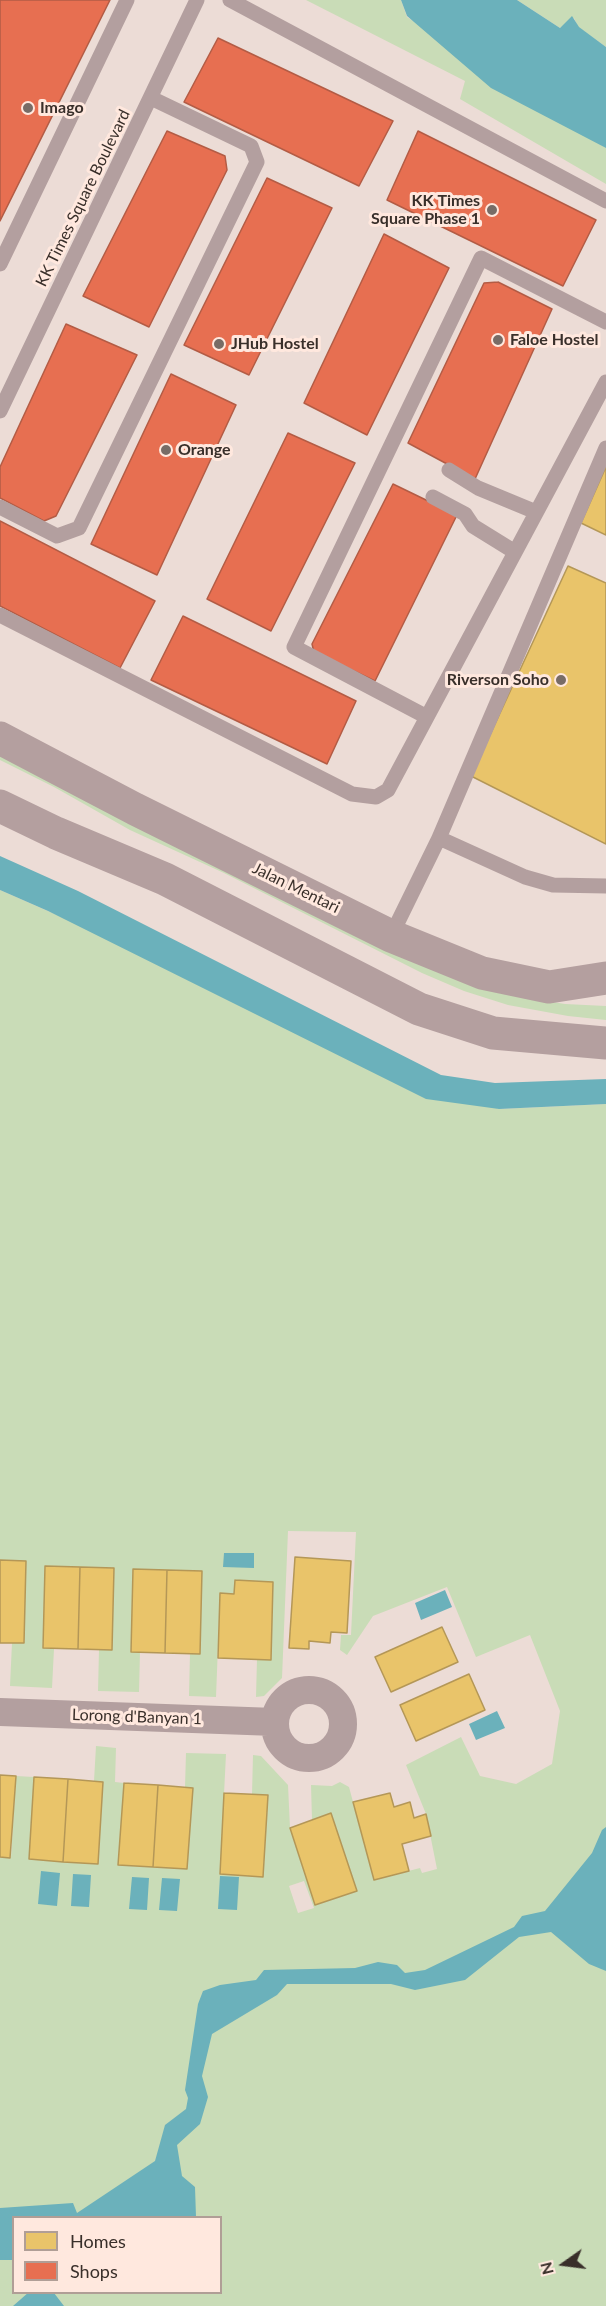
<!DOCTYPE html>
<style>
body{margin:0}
#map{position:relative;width:606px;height:2306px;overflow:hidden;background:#ecdcd6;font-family:Lato,sans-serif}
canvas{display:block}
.legend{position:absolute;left:12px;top:2216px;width:210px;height:78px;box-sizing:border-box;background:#ffe8de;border:2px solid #b09e96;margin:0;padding:8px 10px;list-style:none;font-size:18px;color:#392f2a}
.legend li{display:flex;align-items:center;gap:12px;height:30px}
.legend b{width:30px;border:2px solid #b09e96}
.north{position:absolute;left:534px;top:2234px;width:60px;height:60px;-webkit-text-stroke:4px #ffe8de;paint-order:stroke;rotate:256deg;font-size:16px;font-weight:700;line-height:24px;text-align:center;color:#392f2a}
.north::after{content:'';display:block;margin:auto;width:21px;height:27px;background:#392f2a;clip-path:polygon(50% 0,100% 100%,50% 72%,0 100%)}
</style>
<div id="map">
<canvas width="606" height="2306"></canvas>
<ul class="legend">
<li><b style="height:16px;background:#e9c46a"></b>Homes</li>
<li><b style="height:16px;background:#e76f51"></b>Shops</li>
</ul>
<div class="north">N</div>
</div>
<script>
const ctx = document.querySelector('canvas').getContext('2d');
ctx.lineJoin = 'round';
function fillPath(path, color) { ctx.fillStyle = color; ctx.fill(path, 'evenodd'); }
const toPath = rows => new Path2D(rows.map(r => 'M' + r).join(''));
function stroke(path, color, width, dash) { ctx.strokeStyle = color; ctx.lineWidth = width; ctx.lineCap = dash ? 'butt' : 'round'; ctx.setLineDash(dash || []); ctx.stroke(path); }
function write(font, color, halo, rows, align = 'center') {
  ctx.font = font + ' Lato,sans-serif'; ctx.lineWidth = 6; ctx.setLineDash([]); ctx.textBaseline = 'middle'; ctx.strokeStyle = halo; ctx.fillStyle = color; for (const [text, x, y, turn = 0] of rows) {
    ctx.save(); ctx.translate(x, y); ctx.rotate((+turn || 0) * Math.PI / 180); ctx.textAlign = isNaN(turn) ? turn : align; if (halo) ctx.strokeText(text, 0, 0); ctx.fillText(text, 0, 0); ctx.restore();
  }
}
fillPath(toPath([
 [306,0,401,0,407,17,606,148,606,184,460,99,465,81],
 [517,0,606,0,606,47,578,27,574,18,560,28],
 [0,749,510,995,565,1004,606,1006,606,1020,568,1016,508,1005,464,991,422,973,224,873,130,830,54,787,0,760],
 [0,890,499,1109,606,1104,606,2306,0,2306,0,1857,11,1857,16,1776,34,1777,29,1859,98,1864,103,1782,94,1781,96,1746,116,1748,115,1782,124,1783,119,1865,187,1869,192,1788,185,1787,186,1753,226,1754,220,1874,263,1877,268,1795,252,1794,253,1755,261,1756,288,1785,290,1828,315,1905,357,1891,331,1814,312,1820,311,1785,332,1786,340,1782,349,1787,374,1880,420,1868,422,1873,437,1869,426,1814,406,1765,461,1737,480,1776,516,1784,552,1764,560,1711,530,1635,476,1657,447,1587,373,1616,347,1655,340,1650,341,1635,351,1635,356,1532,288,1531,282,1678,264,1696,256,1697,257,1659,271,1659,273,1582,235,1580,234,1594,220,1594,216,1697,189,1696,190,1653,201,1571,133,1570,131,1651,140,1652,139,1692,98,1691,99,1650,112,1650,114,1568,45,1566,43,1648,54,1649,52,1688,10,1686,12,1643,24,1643,26,1561,0,1560],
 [304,1881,314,1908,298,1913,289,1886],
 [14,2218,220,2218,220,2292,14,2292]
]), '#c9dcb7');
fillPath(toPath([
 [401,0,517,0,560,28,572,16,579,27,606,47,606,148,491,88,407,16],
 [0,856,78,891,441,1075,495,1083,606,1079,606,1104,499,1109,426,1099,48,911,0,890],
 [224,1553,254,1553,254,1568,223,1567],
 [445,1590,452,1607,421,1620,415,1603],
 [497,1711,505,1728,476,1740,469,1724],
 [606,1827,606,1971,589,1964,551,1932,519,1937,465,1980,415,1990,391,1984,287,1984,277,1995,212,2034,202,2076,208,2097,200,2124,177,2145,182,2176,195,2187,196,2217,14,2218,13,2260,0,2260,0,2208,73,2203,77,2213,155,2161,165,2125,186,2109,188,2098,185,2090,198,2004,203,1991,220,1985,256,1980,264,1970,355,1968,378,1962,397,1965,405,1973,425,1970,514,1927,522,1916,545,1911,592,1853,602,1830],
 [41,1871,60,1873,57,1906,38,1904],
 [73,1874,91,1875,89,1907,71,1906],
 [220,1876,239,1877,237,1910,218,1909],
 [132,1877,149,1878,147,1910,129,1909],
 [162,1878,180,1879,177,1911,159,1910],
 [29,2292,54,2293,64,2306,13,2306]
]), '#6bb1bb');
const homes = toPath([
 [606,467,606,535,581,523,606,467],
 [568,566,606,583,606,844,471,776,568,566],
 [295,1557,351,1561,347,1633,331,1632,330,1643,309,1641,309,1649,289,1648,295,1557],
 [0,1560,26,1561,24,1643,0,1643,0,1560],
 [45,1566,80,1567,78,1649,43,1648,45,1566],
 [80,1567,114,1568,112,1650,78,1649,80,1567],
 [133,1569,167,1570,165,1653,131,1652,133,1569],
 [167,1570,202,1571,200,1654,165,1653,167,1570],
 [235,1580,273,1582,271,1660,218,1658,220,1593,234,1594,235,1580],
 [442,1627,458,1662,391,1692,375,1657,442,1627],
 [469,1674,485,1710,416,1741,400,1705,469,1674],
 [0,1775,16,1776,10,1858,0,1857,0,1775],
 [34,1777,68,1779,63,1862,29,1859,34,1777],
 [68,1779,103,1782,98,1864,63,1862,68,1779],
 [124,1783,158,1785,153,1867,118,1865,124,1783],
 [158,1785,193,1788,187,1869,153,1867,158,1785],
 [224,1793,268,1795,263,1877,220,1874,224,1793],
 [390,1793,394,1807,410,1802,414,1818,426,1814,431,1836,402,1844,409,1871,374,1880,353,1802,390,1793],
 [331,1813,357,1891,315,1905,290,1828,331,1813]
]);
fillPath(homes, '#e9c46a');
stroke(homes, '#b49757', 1.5);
const shops = toPath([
 [0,0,110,0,0,221,0,0],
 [218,38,393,121,359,186,184,102,218,38],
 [167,131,225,156,227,170,149,327,83,296,167,131],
 [418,131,596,220,563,286,387,200,418,131],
 [267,178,332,208,249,375,184,345,267,178],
 [384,234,449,268,367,435,304,403,384,234],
 [498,282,552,309,475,479,408,443,484,283,498,282],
 [66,324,137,355,56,516,44,521,0,498,0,467,66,324],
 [171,374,236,405,157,575,91,544,171,374],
 [288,433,355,463,271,631,207,599,288,433],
 [393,484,457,515,375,681,314,652,312,644,393,484],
 [0,521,155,601,120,668,0,606,0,521],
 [183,616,356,701,327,764,151,680,183,616]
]);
fillPath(shops, '#e76f51');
stroke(shops, '#b35c45', 1.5);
stroke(toPath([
 [230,0,606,201],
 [0,264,127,0],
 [0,411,197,0],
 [606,448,439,838,525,877,553,885,606,886],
 [449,470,478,488,536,512],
 [433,497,465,514,473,526,515,552],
 [0,507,57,536,79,528,257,162,251,146,151,98],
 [0,615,352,794,376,797,388,790,606,382],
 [427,717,294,647,481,258,606,322],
 [391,936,439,838]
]), '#b39f9f', 15);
stroke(toPath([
 '275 1724a34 34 0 1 1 68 0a34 34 0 1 1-68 0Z',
 [0,1712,275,1722]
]), '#b39f9f', 28);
stroke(toPath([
 [0,738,135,809,391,936,482,973,549,987,606,978],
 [0,806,56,833,165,879,419,1009,493,1033,606,1043]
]), '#b49f9f', 33);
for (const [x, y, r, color] of [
 [28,108,6,"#786c66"],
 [492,210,6,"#786c66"],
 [498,340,6,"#786c66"],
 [219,344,6,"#786c66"],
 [166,450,6,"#786c66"],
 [561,680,6,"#786c66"]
]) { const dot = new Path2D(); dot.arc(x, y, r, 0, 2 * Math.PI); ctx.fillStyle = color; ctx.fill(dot); stroke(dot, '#ffe8de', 2); }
write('bold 16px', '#392f2a', '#ffe8de', [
 ["Imago",40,108],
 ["KK Times",480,201,"right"],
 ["Square Phase 1",480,219,"right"],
 ["Faloe Hostel",510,340],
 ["JHub Hostel",231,344],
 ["Orange",178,450],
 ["Riverson Soho",549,680,"right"]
], 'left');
write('16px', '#392f2a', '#ffe8de', [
 ["KK Times Square Boulevard",83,198,-64],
 ["Jalan Mentari",296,888,26],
 ["Lorong d'Banyan 1",137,1717,2]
]);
</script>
